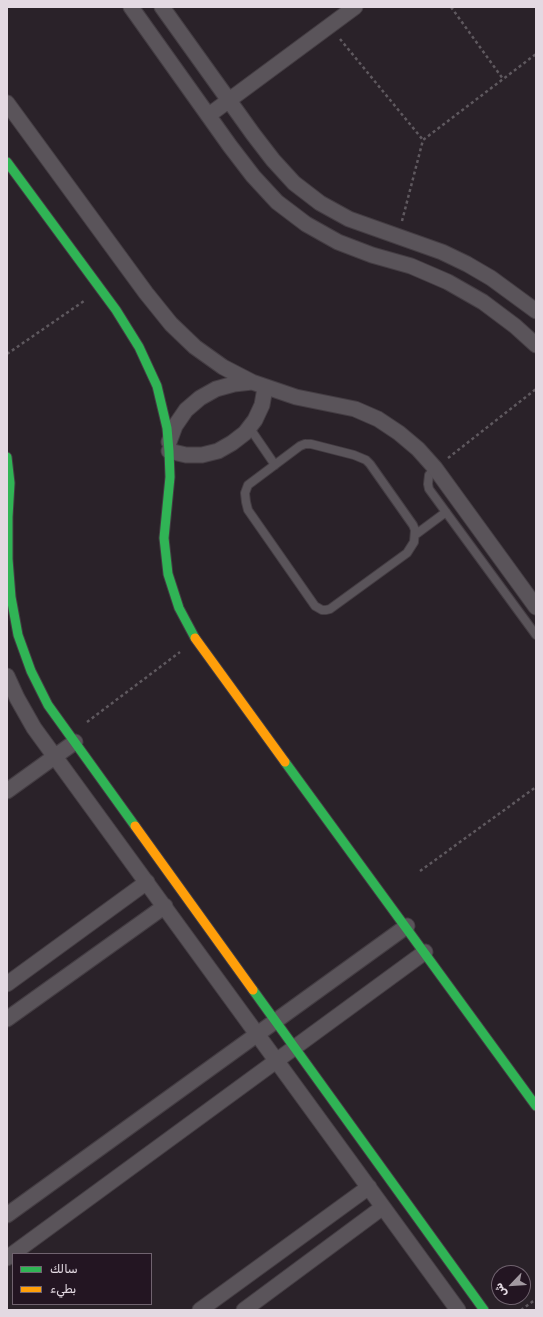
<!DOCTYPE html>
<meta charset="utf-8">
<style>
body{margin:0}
#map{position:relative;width:543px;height:1317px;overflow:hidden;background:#2a2229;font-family:Rubik,Cairo,sans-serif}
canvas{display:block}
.frame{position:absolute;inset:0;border:8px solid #e3d9e2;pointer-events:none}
.legend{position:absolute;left:12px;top:1253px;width:140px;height:52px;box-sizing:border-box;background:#231522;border:1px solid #70636f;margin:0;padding:5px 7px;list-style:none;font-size:12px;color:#e3d9e2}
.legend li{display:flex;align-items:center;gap:8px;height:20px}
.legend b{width:20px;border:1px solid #70636f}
.north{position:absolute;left:491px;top:1265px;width:40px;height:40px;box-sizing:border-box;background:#231522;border:1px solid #70636f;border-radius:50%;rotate:245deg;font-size:11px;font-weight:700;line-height:16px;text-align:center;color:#e3d9e2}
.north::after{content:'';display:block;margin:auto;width:14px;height:18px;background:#a299a1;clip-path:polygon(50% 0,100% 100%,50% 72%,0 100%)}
</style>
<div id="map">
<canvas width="543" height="1317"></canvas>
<div class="frame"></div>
<ul class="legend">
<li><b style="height:5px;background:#30b455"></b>سالك</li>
<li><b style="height:5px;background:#ff9f0a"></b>بطيء</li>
</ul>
<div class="north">ش</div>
</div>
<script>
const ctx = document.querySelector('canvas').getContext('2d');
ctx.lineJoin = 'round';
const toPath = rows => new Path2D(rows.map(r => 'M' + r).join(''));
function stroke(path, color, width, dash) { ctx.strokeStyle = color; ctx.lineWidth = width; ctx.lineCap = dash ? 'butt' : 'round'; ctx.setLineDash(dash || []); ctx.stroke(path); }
const lane = toPath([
 [249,427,275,465],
 [305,444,311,444,354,455,366,460,370,464,413,525,415,530,414,542,407,553,330,609,326,610,322,610,315,606,248,510,246,502,245,493,248,485,300,446,305,444],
 [435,468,429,475,428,484,429,489,536,635],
 [415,535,446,512]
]);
const street = toPath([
 [131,7,230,146,253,176,277,202,306,224,338,242,372,255,411,266,448,282,483,302,515,326,536,345],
 [162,7,253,134,273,160,294,183,320,203,349,219,442,252,467,264,491,278,536,311],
 [7,103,146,293,171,324,195,347,223,367,252,382,296,397,355,409,378,419,399,433,418,449,435,468,536,607],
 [209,115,355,7],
 [169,442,175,426,186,410,200,398,216,389,234,384,252,382],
 [169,451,186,455,202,455,218,451,232,443,245,433,255,420,262,405,265,388],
 [7,676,17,698,34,728,458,1310],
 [7,791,75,742],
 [7,984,147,882],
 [7,1019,165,906],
 [7,1215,407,926],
 [7,1258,425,952],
 [200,1310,369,1187],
 [244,1310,383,1207]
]);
const fast = toPath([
 [7,162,116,310,139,347,157,386,167,428,169,451,170,477,164,538,168,574,179,608,195,638],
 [7,457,10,483,8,517,8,559,11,597,18,635,31,671,48,705,135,826],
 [285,762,536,1106],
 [253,990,484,1310]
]);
const slow = toPath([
 [195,638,285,762],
 [135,826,253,990]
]);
stroke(lane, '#443d43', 10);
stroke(street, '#443d43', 17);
stroke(fast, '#443d43', 11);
stroke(slow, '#443d43', 11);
stroke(toPath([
 [451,7,503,79],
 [340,39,423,140],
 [402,221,423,140,536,54],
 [7,354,84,301],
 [448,458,536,389],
 [87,722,180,652],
 [420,871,536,787],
 [521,1310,536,1299]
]), '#5f595f', 2.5, [3, 3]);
stroke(lane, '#5a545a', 8);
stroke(street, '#5a545a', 15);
stroke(fast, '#30b455', 9);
stroke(slow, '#ff9f0a', 9);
</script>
